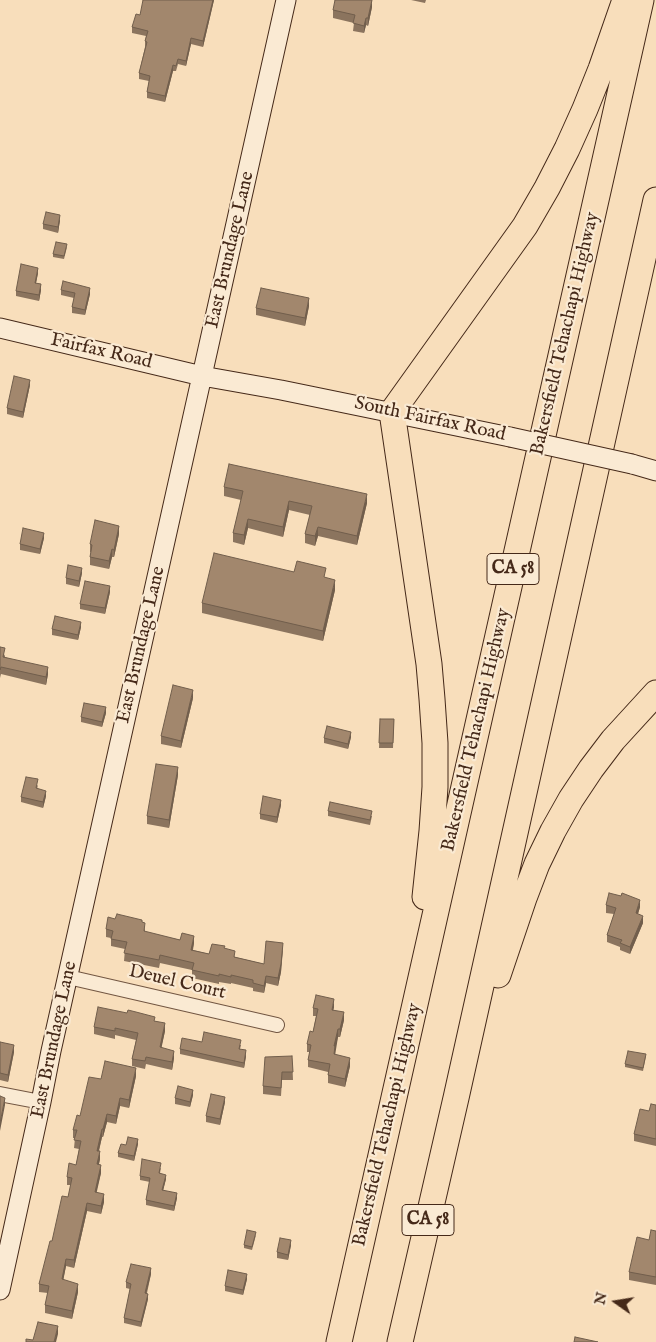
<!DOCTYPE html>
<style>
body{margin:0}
#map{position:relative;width:656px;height:1342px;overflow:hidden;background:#f8debb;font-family:"IM FELL English",serif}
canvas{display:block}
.north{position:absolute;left:591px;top:1277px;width:50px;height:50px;-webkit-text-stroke:4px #faead3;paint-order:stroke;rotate:283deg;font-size:14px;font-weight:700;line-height:20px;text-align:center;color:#452919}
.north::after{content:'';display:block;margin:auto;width:18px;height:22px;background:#452919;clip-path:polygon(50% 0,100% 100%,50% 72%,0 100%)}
</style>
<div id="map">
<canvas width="656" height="1342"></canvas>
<div class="north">N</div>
</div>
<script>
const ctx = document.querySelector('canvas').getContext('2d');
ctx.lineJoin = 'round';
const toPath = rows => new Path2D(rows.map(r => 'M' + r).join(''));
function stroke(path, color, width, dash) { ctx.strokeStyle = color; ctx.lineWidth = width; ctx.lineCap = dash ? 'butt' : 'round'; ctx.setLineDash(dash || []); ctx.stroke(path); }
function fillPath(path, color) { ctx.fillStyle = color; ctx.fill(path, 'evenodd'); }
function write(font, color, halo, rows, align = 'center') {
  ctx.font = font + ' "IM FELL English",serif'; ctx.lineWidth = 4.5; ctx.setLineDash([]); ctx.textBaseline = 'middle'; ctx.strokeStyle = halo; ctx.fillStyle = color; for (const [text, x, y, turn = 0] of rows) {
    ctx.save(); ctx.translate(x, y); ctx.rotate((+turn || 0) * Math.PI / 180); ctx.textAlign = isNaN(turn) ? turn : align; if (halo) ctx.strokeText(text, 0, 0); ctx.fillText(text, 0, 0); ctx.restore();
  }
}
const street = toPath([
 [68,977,277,1025],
 [0,1094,41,1102]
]);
const secondary = toPath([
 [0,328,202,376,281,390,510,437],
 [632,464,656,471],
 [0,1290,41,1102,51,1051,286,0]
]);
const highway = toPath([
 [425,897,432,831,435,787,435,743,432,699,429,664,392,412,525,226,547,188,567,149,585,109,601,69,625,0],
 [498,975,524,898,537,864,553,831,571,799,591,769,613,740,656,693],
 [339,1342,641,0],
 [400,1342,456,1098,656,200]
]);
stroke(street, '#725642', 16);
stroke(secondary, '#452919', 21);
stroke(highway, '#452919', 27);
stroke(street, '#faead3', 14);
stroke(secondary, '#faead3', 19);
stroke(highway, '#f8debb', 25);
const secondaryBridge = toPath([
 [510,437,632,464]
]);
stroke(secondaryBridge, '#452919', 21, []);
stroke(secondaryBridge, '#faead3', 19);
fillPath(toPath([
 [214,0,203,47,191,44,186,66,178,64,176,71,173,71,165,102,147,98,147,92,149,81,139,79,139,73,145,47,145,41,146,36,132,33,132,27,140,15],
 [411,0,426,0,425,3],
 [372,7,368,26,366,25,364,33,353,31,354,23,333,18,333,10],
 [60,220,58,233,43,229,43,224],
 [67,247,64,259,53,257,53,254],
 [38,273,36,283,41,290,39,301,16,296,16,291],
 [61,290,90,294,85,315,72,313,72,307,74,298,61,295],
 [309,306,305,326,256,315,256,308],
 [30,385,23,418,7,414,7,408],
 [224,487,367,503,357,545,318,536,315,546,305,543,305,534,310,515,289,510,283,537,248,528,244,545,233,542,233,533,241,500,224,496],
 [119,534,114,557,112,557,109,569,90,565,90,557,91,552,90,552,90,544],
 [44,538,40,554,20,550,20,544],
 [82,573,79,587,66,584,66,578],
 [326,578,335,590,323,641,202,613,202,603],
 [110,592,105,614,80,609,80,604],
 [81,627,78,640,52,635,52,629],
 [0,647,5,656,5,657,48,674,46,685,1,674,0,678],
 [193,698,181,748,161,744,161,736],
 [106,713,102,727,81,722,81,717],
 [380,719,394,719,393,748,379,748],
 [351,737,348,749,324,743,324,738],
 [178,775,169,828,147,824,147,816],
 [38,785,37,789,46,796,43,808,21,802,21,797],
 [281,805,277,823,260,819,260,814],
 [328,811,372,816,370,825,328,816],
 [621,896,640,907,638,914,643,923,630,954,620,950,620,947,607,942,607,935,614,914,606,913,606,905],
 [115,919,142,922,145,930,145,932,194,943,193,950,209,954,225,949,235,957,264,964,283,950,281,972,278,986,266,983,264,993,253,991,253,988,231,983,231,984,219,982,219,984,192,978,192,970,160,963,159,968,124,961,125,949,111,946,111,938,106,937,106,929],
 [334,1007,333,1010,344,1020,340,1037,338,1037,335,1049,335,1055,350,1066,345,1087,328,1083,328,1072,308,1067,308,1060,310,1052,307,1052,307,1044,313,1032,316,1016,313,1016,313,1008],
 [155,1021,165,1031,161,1048,174,1058,172,1070,146,1064,145,1069,132,1066,132,1059,136,1040,115,1035,115,1039,94,1034,94,1027],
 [0,1042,14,1052,8,1082,0,1080],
 [202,1042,241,1045,240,1049,246,1056,244,1068,180,1054,180,1049],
 [292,1056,293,1080,282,1080,281,1096,263,1094,263,1086],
 [646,1056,643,1071,625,1067,625,1064],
 [136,1076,129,1108,120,1106,116,1124,107,1122,103,1137,102,1137,99,1151,100,1159,99,1164,101,1173,96,1192,104,1202,101,1214,87,1211,74,1268,66,1266,63,1280,78,1292,72,1319,45,1313,45,1305,48,1293,39,1292,39,1284,52,1241,68,1197,71,1185,67,1185,67,1177,76,1165,79,1149,74,1148,75,1138,73,1138,73,1130,101,1079],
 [193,1095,190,1107,175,1104,175,1098],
 [225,1102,220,1125,206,1122,206,1116],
 [656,1105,656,1146,634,1141,634,1134,649,1111],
 [138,1144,134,1161,118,1157,118,1153,126,1145],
 [161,1168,160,1173,166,1179,163,1190,177,1198,174,1211,146,1205,146,1200,150,1182,140,1180,140,1176],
 [656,1231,656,1285,629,1280,629,1272,649,1240],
 [256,1235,252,1250,244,1248,244,1245],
 [291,1245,288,1260,277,1258,277,1252],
 [151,1274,147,1293,148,1299,141,1327,124,1323,124,1318,130,1289,126,1288,126,1282],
 [247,1279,243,1295,225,1291,225,1286]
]), '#8b745e');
fillPath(toPath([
 [213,0,214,0,203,47,203,41],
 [372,0,372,7,368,26,368,18],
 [366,18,366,25,364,33,364,26],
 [191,38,191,44,186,66,186,61],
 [173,65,173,71,165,102,165,96],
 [60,215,60,220,58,233,58,227],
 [38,268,38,273,35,288,35,283],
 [41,284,41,290,39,301,39,295],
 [90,288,90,294,85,315,85,310],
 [309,298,309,306,305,326,305,318],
 [30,380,30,385,23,418,23,412],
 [367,494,367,503,357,545,357,536],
 [289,501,289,510,283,537,283,527],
 [248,519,248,528,244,545,244,535],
 [119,526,119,534,114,557,114,550],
 [318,527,318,536,315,546,315,536],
 [44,533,44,538,40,554,40,549],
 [112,549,112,557,109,569,109,561],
 [82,568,82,573,79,587,79,581],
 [335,580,335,590,323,641,323,631],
 [110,586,110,592,105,614,105,608],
 [81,622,81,627,78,640,78,635],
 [48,667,48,674,46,685,46,677],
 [193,690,193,698,181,748,181,741],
 [106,707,106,713,102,727,102,722],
 [351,732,351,737,348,749,348,744],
 [178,767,178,775,169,828,169,820],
 [46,791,46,796,43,808,43,802],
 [281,800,281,805,277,823,277,817],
 [640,900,640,907,636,920,636,913],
 [643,916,643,923,630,954,630,947],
 [194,936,194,943,191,957,191,950],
 [283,943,281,972,278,986,278,978],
 [266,976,266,983,264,993,264,986],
 [334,999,334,1007,332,1017,332,1010],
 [344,1012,344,1020,340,1037,340,1029],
 [165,1023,165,1031,160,1055,160,1047],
 [338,1029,338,1037,334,1062,334,1046],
 [14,1045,14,1052,8,1082,8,1075],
 [246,1050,246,1056,244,1068,244,1063],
 [174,1051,174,1058,172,1070,172,1062],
 [350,1058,350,1066,345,1087,345,1079],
 [136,1068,136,1076,129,1108,129,1100],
 [193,1090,193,1095,190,1107,190,1102],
 [225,1097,225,1102,220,1125,220,1119],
 [5,1098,5,1105,0,1131,0,1123],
 [120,1098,120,1106,116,1124,116,1116],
 [107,1114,107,1122,103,1137,103,1129],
 [102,1129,102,1137,97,1158,97,1151],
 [138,1139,138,1144,134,1161,134,1156],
 [100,1151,100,1159,97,1172,97,1164],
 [101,1165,101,1173,95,1200,95,1192],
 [166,1175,166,1179,162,1195,162,1190],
 [177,1193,177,1198,174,1211,174,1206],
 [104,1194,104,1202,101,1214,101,1206],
 [87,1203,87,1211,74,1268,74,1260],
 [291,1240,291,1245,288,1260,288,1255],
 [66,1259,66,1266,62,1287,62,1279],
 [151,1268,151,1274,145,1298,145,1293],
 [247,1274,247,1279,243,1295,243,1290],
 [78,1284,78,1292,72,1319,72,1311],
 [148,1294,148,1299,141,1327,141,1322],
 [58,1326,58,1334,56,1342,54,1342]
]), '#715e4c');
const building = toPath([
 [143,0,213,0,203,41,191,38,186,61,178,59,176,66,173,65,165,96,147,92,150,76,139,73,147,42,145,41,148,31,132,27,136,14,140,15,143,0],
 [335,0,372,0,368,18,366,18,364,26,353,23,355,15,333,10,335,0],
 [46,212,60,215,58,227,43,224,46,212],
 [56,242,67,244,64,256,53,254,56,242],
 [21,264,38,268,35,283,41,284,39,295,16,291,21,264],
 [63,281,90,288,85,310,72,307,75,293,61,290,63,281],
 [261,288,309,298,305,318,256,308,261,288],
 [14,376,30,380,23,412,7,408,14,376],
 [229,464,367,494,357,536,318,527,315,536,305,534,312,506,289,501,283,527,248,519,244,535,233,533,243,491,224,487,229,464],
 [95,520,119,526,114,550,112,549,109,561,90,557,92,545,90,544,95,520],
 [23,528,44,533,40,549,20,544,23,528],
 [214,553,294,572,297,561,326,568,324,577,335,580,323,631,202,603,214,553],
 [68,565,82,568,79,581,66,578,68,565],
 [85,581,110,586,105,608,80,604,85,581],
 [55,616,81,622,78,635,52,629,55,616],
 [0,647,5,648,3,657,48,667,46,677,1,667,0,670,0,647],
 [173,685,193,690,181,741,161,736,173,685],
 [84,703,106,707,102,722,81,717,84,703],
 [380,719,394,719,393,743,379,743,380,719],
 [327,726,351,732,348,744,324,738,327,726],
 [156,764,178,767,169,820,147,816,156,764],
 [26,777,38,779,36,788,46,791,43,802,21,797,26,777],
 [263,796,281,800,277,817,260,814,263,796],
 [330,802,372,811,370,820,328,811,330,802],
 [609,893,621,896,622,893,640,900,636,913,643,916,630,947,620,943,622,940,607,935,616,908,606,905,609,893],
 [117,914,142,920,142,922,145,923,144,931,180,940,182,933,194,936,191,950,209,954,212,944,225,946,224,948,235,951,234,957,264,964,266,941,283,943,281,964,278,978,266,976,264,986,253,983,253,980,231,975,231,977,219,974,219,976,192,970,194,963,160,955,159,960,124,953,127,942,111,939,113,931,106,929,108,917,115,919,117,914],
 [316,995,334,999,332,1010,344,1012,340,1029,338,1029,334,1046,335,1046,334,1054,350,1058,345,1079,328,1075,330,1064,308,1060,311,1045,307,1044,310,1031,313,1032,318,1009,313,1008,316,995],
 [98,1007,127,1013,128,1010,136,1012,155,1017,154,1021,165,1023,160,1047,174,1051,172,1062,146,1057,145,1061,132,1059,138,1033,115,1028,115,1031,94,1027,98,1007],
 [204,1032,241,1040,239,1049,246,1050,244,1063,180,1049,182,1038,202,1042,204,1032],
 [0,1042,14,1045,8,1075,0,1073,0,1042],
 [628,1051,646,1054,643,1068,625,1064,628,1051],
 [292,1056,293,1072,282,1072,281,1088,263,1086,265,1057,292,1056],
 [105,1061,136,1068,129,1100,120,1098,116,1116,107,1114,103,1129,102,1129,97,1151,100,1151,97,1164,101,1165,95,1192,104,1194,101,1206,87,1203,74,1260,66,1259,62,1279,78,1284,72,1311,45,1305,49,1286,39,1284,50,1241,52,1241,62,1196,68,1197,72,1178,67,1177,69,1163,76,1165,81,1141,74,1140,77,1130,73,1130,77,1115,80,1116,89,1077,101,1079,105,1061],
 [178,1086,193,1090,190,1102,175,1098,178,1086],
 [211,1094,225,1097,220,1119,206,1116,211,1094],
 [0,1096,5,1098,0,1123,0,1096],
 [651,1104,656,1105,656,1139,634,1134,640,1109,649,1111,651,1104],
 [128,1137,138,1139,134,1156,118,1153,121,1144,126,1145,128,1137],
 [142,1159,161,1163,159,1173,166,1175,162,1190,177,1193,174,1206,146,1200,150,1178,140,1176,142,1159],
 [247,1230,256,1232,252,1247,244,1245,247,1230],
 [651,1230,656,1231,656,1277,629,1272,637,1237,649,1240,651,1230],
 [280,1238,291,1240,288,1255,277,1252,280,1238],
 [131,1264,151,1268,145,1293,148,1294,141,1322,124,1318,131,1284,126,1282,131,1264],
 [228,1270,247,1274,243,1290,225,1286,228,1270],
 [38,1322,58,1326,54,1342,26,1342,26,1339,33,1340,38,1322],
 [575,1337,598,1342,574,1342,575,1337]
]);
fillPath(building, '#a2876d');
stroke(building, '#715e4c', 1);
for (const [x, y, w] of [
 [513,569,52],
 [428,1220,52]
]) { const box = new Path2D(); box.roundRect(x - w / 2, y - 15.5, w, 31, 4); ctx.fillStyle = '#faead3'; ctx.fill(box); stroke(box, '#452919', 1); }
write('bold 18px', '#452919', null, [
 ["CA 58",513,569],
 ["CA 58",428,1220]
]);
write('19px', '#452919', '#faead3', [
 ["East Brundage Lane",231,250,-77],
 ["Bakersfield Tehachapi Highway",566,334,-77],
 ["Fairfax Road",101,352,13],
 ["South Fairfax Road",430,420,12],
 ["East Brundage Lane",142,645,-77],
 ["Bakersfield Tehachapi Highway",477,730,-77],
 ["Deuel Court",177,983,13],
 ["East Brundage Lane",55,1040,-78],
 ["Bakersfield Tehachapi Highway",388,1125,-77]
]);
</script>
